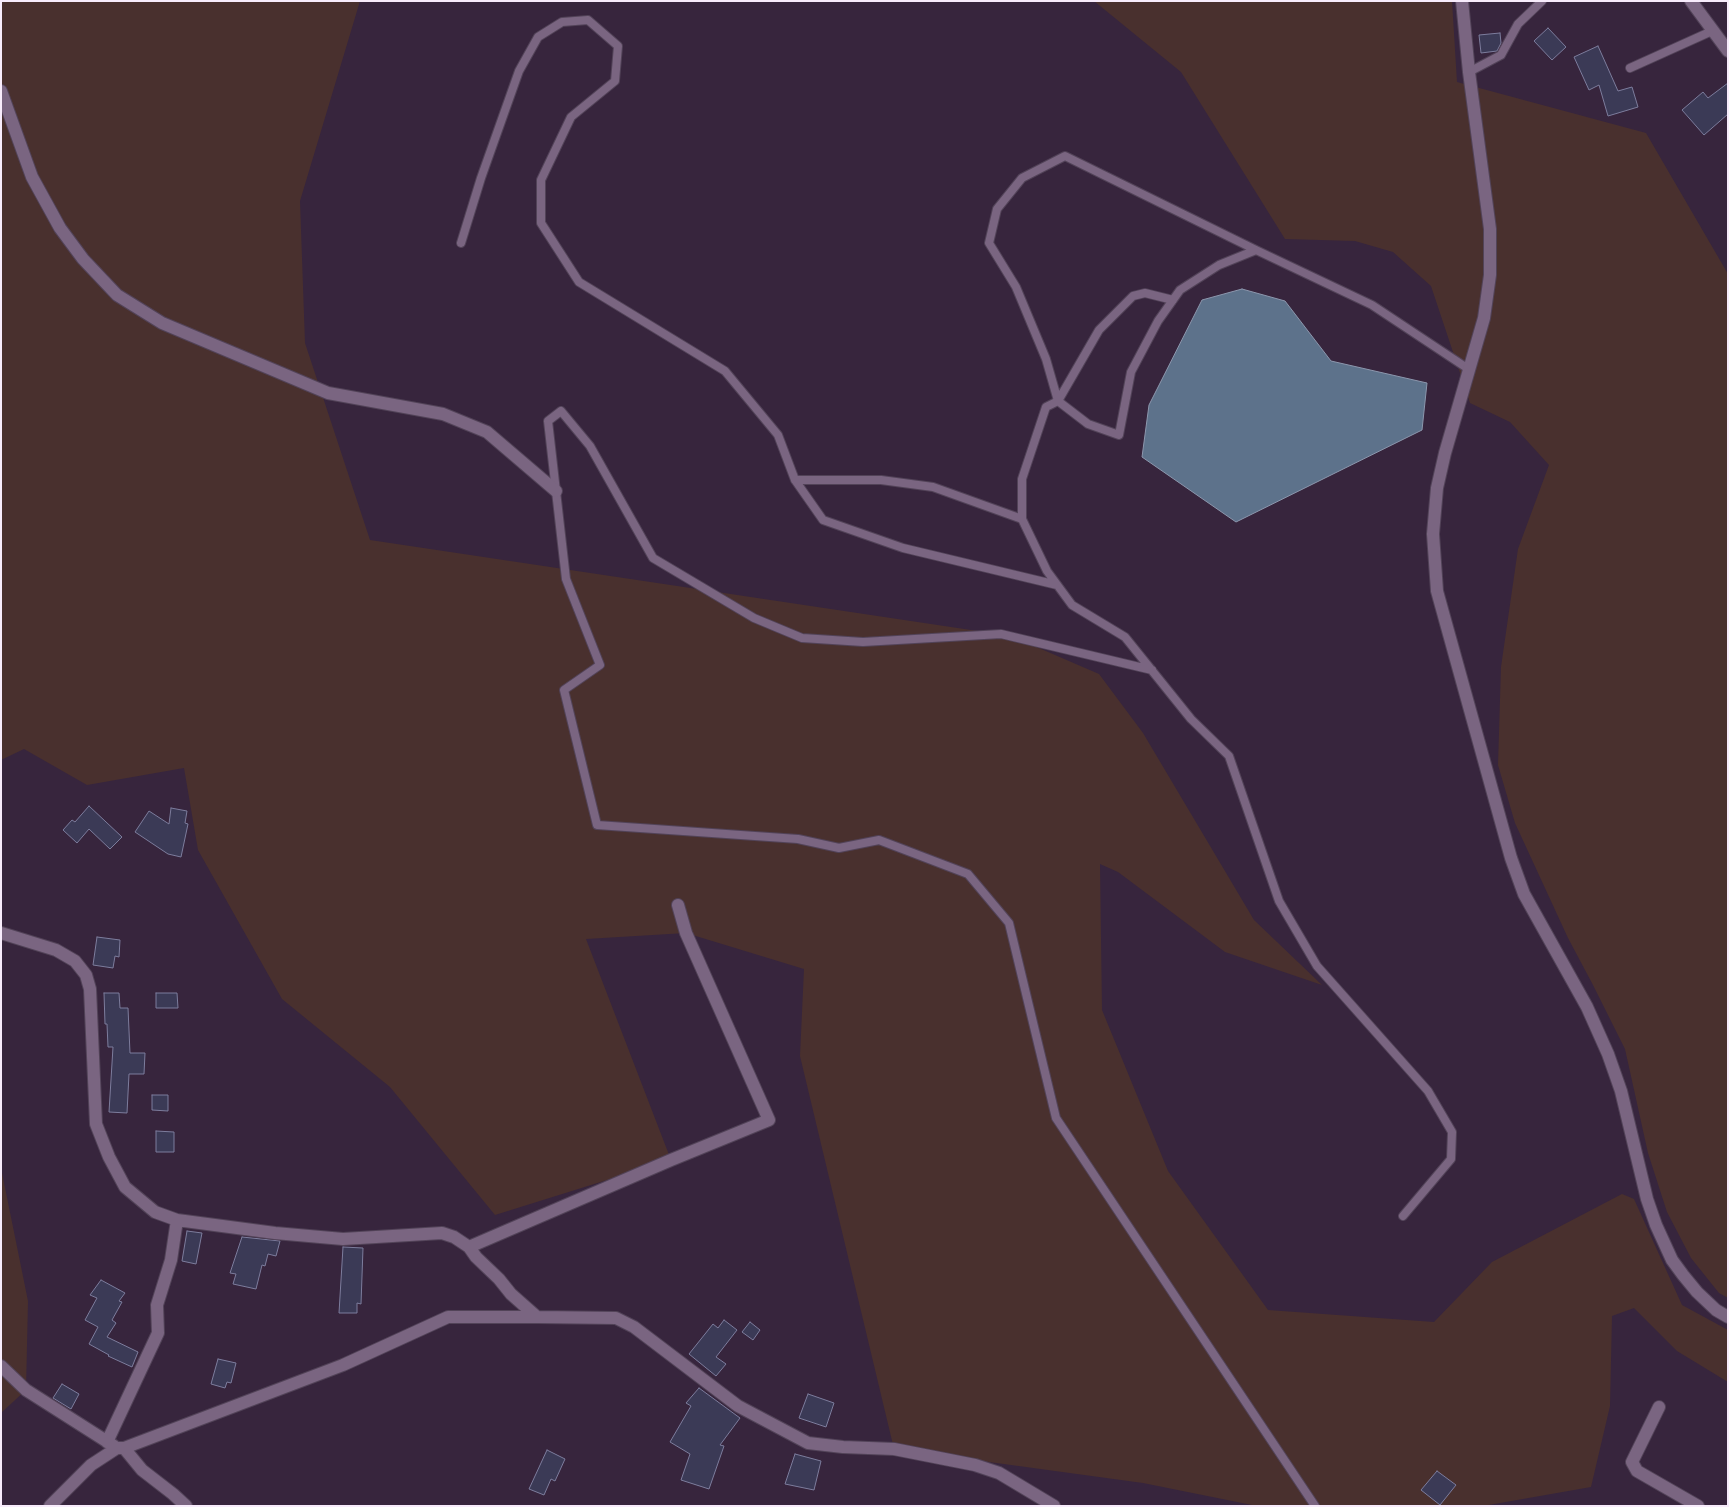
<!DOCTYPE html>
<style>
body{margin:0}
#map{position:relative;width:1729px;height:1507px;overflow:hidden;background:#37253d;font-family:"PT Sans Narrow",sans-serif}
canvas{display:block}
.frame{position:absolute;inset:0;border:2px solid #f8ecfc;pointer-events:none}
</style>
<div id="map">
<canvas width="1729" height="1507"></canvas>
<div class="frame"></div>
</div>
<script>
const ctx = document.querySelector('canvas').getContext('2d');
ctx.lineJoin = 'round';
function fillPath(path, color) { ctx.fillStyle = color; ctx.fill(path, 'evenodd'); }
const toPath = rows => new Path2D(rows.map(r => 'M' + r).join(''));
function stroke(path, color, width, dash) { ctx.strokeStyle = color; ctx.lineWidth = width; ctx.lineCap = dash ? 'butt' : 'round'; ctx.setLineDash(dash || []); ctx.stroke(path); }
fillPath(toPath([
 [1,1,360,1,300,201,305,343,370,540,1011,636,1099,674,1143,733,1254,920,1322,985,1225,952,1118,872,1100,864,1102,1010,1168,1171,1268,1310,1434,1322,1492,1262,1622,1194,1634,1199,1682,1305,1728,1330,1728,1382,1677,1351,1634,1308,1612,1316,1610,1406,1591,1487,1483,1506,1257,1506,1143,1483,894,1449,800,1056,804,969,686,933,586,939,671,1160,495,1215,390,1087,282,999,198,850,184,768,87,785,24,749,1,760],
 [1094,1,1452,1,1457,82,1646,133,1728,274,1728,1298,1719,1293,1691,1258,1667,1212,1648,1153,1625,1049,1593,985,1568,938,1515,823,1498,765,1501,667,1518,549,1549,465,1510,422,1470,403,1431,286,1393,252,1355,241,1285,239,1181,72],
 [1,1168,28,1301,26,1390,1,1413]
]), '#49302e');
const water = toPath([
 [1242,289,1285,301,1331,361,1427,383,1422,430,1236,522,1142,457,1149,405,1202,300,1242,289]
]);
fillPath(water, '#5d728b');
stroke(water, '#8c97ad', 1);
const building = toPath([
 [1548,28,1566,47,1552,60,1534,41,1548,28],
 [1500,33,1501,43,1497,51,1481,53,1479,35,1500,33],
 [1598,46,1618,91,1632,87,1638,107,1608,116,1599,85,1589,90,1574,57,1598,46],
 [1728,83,1728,114,1704,135,1682,110,1703,92,1708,98,1728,83],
 [89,806,122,837,110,849,89,829,77,843,63,830,72,820,75,822,89,806],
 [171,808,187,811,185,823,188,824,181,857,168,854,135,832,149,811,169,824,171,808],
 [97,937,120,940,119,957,115,956,113,968,93,965,97,937],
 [104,993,119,993,120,1008,128,1008,130,1053,145,1053,144,1074,129,1074,127,1113,109,1112,113,1047,108,1047,107,1024,105,1024,104,993],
 [156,993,177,993,178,1008,156,1008,156,993],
 [152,1095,168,1095,168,1111,152,1110,152,1095],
 [156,1131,174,1132,174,1152,156,1152,156,1131],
 [187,1231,202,1233,196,1264,182,1261,187,1231],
 [242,1237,280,1241,276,1256,268,1254,265,1266,262,1265,256,1289,233,1284,236,1274,230,1273,242,1237],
 [343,1247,363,1248,361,1304,357,1303,357,1313,339,1313,343,1247],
 [101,1280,125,1293,119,1301,122,1302,112,1320,116,1323,107,1337,138,1352,132,1367,108,1356,109,1355,89,1344,98,1327,85,1320,97,1298,90,1295,101,1280],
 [724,1320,737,1330,716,1357,726,1364,716,1376,689,1354,713,1324,718,1328,724,1320],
 [750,1322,760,1330,753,1340,742,1332,750,1322],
 [218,1359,236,1363,231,1383,227,1382,225,1388,211,1384,218,1359],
 [62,1384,79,1394,71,1409,53,1398,62,1384],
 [699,1388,740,1418,720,1445,724,1446,709,1489,681,1480,690,1454,670,1442,691,1406,686,1403,699,1388],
 [808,1394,834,1403,826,1427,799,1418,808,1394],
 [547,1450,565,1459,555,1481,551,1479,544,1495,529,1489,547,1450],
 [795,1454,821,1461,814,1490,785,1484,795,1454],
 [1437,1471,1456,1485,1440,1505,1421,1490,1437,1471]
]);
fillPath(building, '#3b3a56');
stroke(building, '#7d7d9d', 1);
const service = toPath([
 [1630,68,1712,31],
 [1469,72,1501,55,1518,24,1542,1],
 [461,243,481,178,519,71,538,37,562,22,588,20,618,46,615,81,571,117,541,180,541,223,579,282,725,371,778,435,795,480,823,520,903,548,1057,585],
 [1058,401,1046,359,1016,287,989,243,997,209,1022,178,1065,156,1256,250],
 [1058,401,1099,330,1133,296,1145,293,1173,300],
 [795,480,881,480,933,487,1022,519],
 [1152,670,1001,634,863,642,802,638,754,618,653,558,590,446,561,411,548,421,566,579,600,665,564,690,597,825,798,839,839,848,879,840,968,874,1009,923,1056,1118,1315,1506],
 [1403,1216,1451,1159,1452,1132,1428,1091,1317,966,1279,901,1229,756,1191,719,1125,637,1072,605,1047,571,1022,519,1022,479,1046,407,1058,401,1088,424,1119,435,1131,372,1158,321,1180,290,1219,265,1256,250,1372,305,1470,370]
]);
const minor = toPath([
 [1691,1,1728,51],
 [1,91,32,177,60,228,83,259,117,295,162,323,328,393,443,414,487,432,556,491],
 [1,933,56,950,75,961,86,975,90,989,96,1124,109,1157,125,1187,155,1212,177,1220,275,1233,343,1239,442,1233,454,1237,469,1247,476,1257,499,1279,511,1294,537,1317,616,1318,634,1327,738,1406,808,1443,843,1447,894,1449,975,1465,999,1473,1054,1506],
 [469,1247,671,1160,769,1120,686,933,678,905],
 [1,1366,26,1390,114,1446],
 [1659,1407,1632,1462,1637,1471,1698,1506],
 [107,1442,158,1333,157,1305,171,1260,177,1220],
 [124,1448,343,1365,448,1317,537,1317],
 [50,1506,91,1465,117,1448,124,1448,142,1470,173,1494,186,1506]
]);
const tertiary = toPath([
 [1462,1,1469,72,1490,229,1490,275,1484,318,1445,453,1437,488,1433,534,1437,591,1511,858,1524,894,1587,1007,1608,1054,1621,1091,1647,1199,1656,1225,1672,1260,1683,1275,1697,1292,1716,1310,1728,1317]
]);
stroke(service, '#524358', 10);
stroke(minor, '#524358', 14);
stroke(tertiary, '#524358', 14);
stroke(service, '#7a6581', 8);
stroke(minor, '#7a6581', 12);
stroke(tertiary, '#7a6581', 12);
</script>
